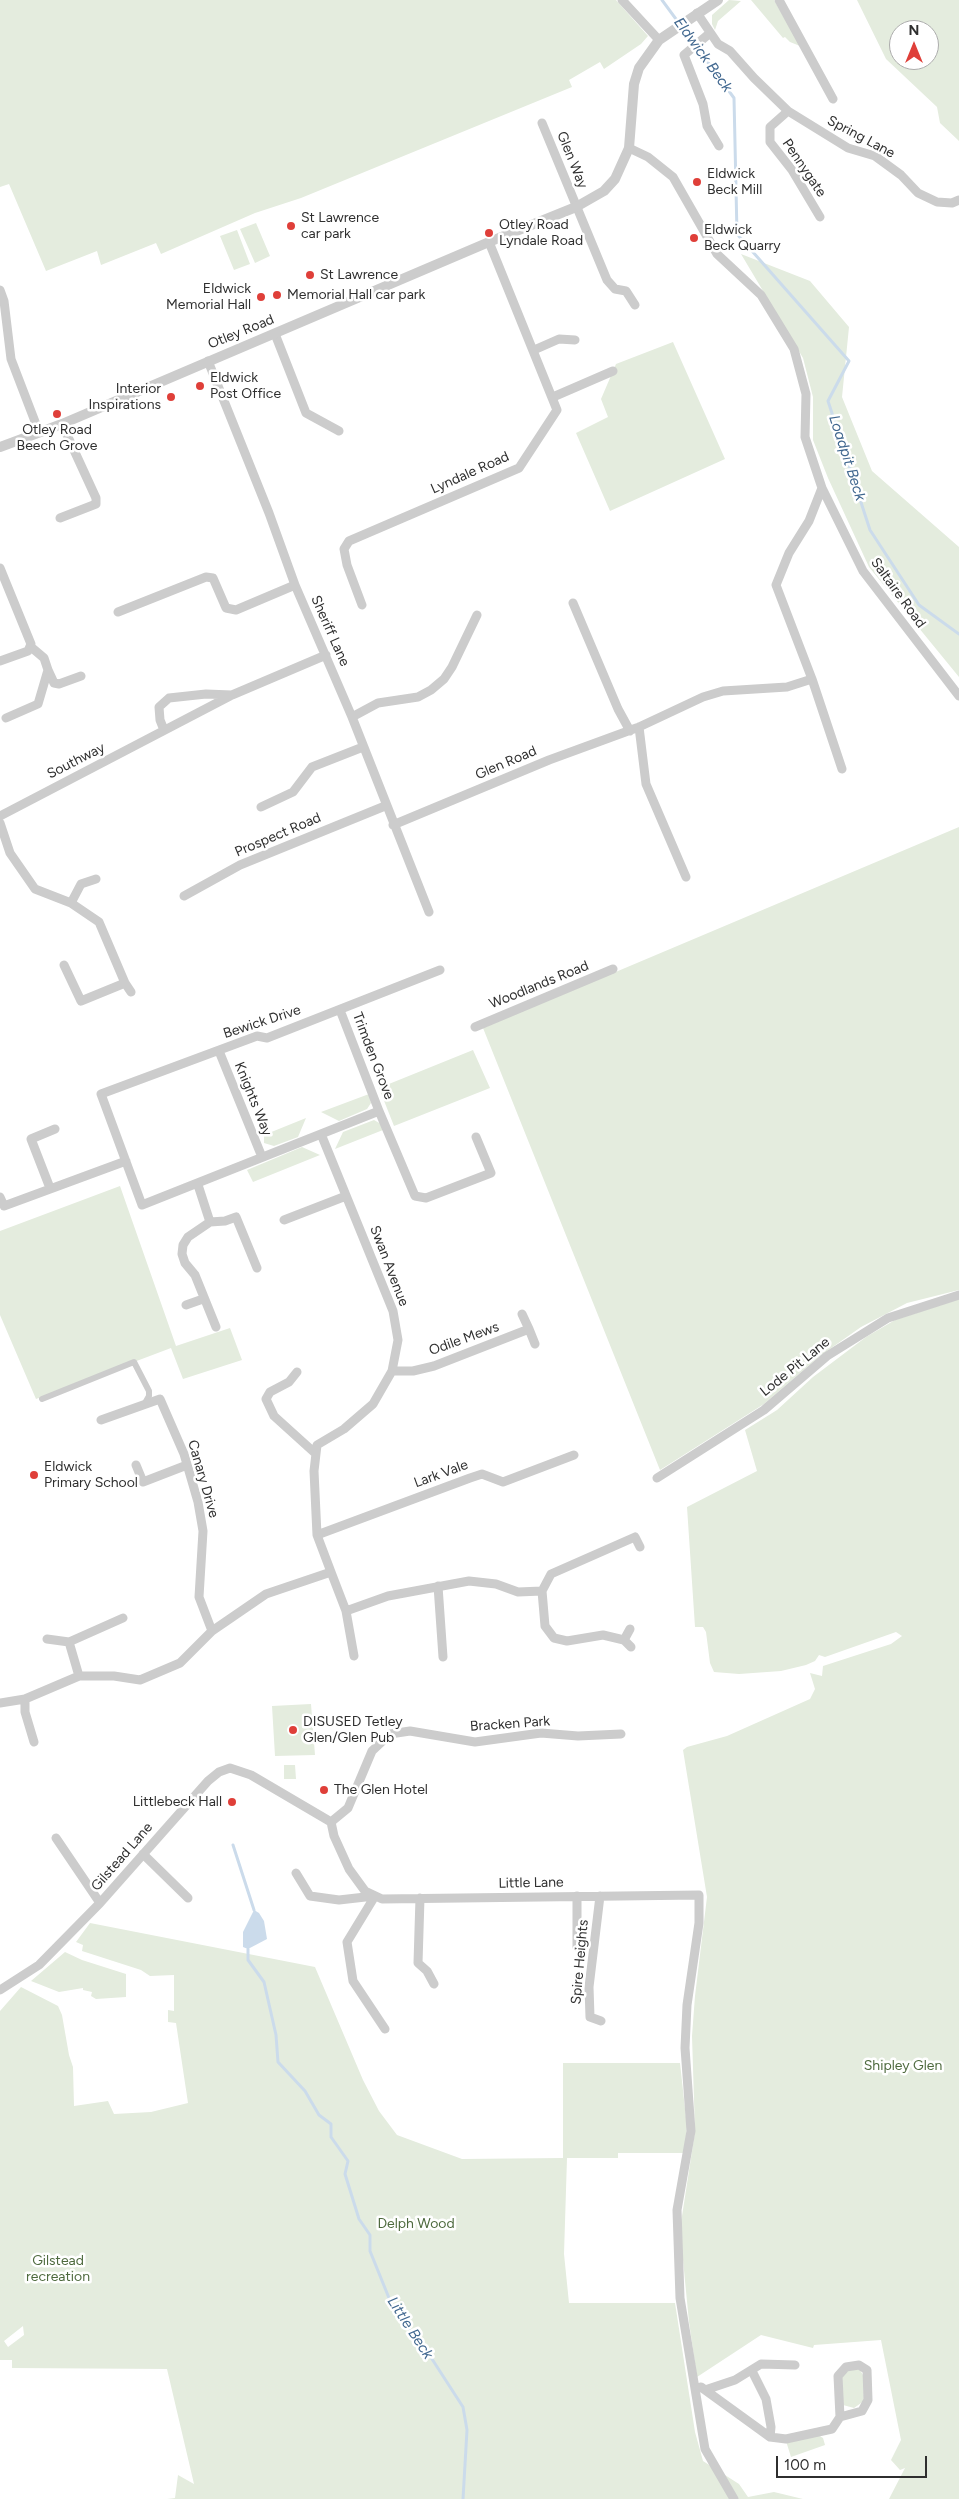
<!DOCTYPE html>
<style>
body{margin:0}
#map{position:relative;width:959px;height:2499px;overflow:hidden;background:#fff;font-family:Figtree,sans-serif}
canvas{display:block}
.north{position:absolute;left:889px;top:20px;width:50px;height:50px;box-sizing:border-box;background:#fff;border:1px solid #acacac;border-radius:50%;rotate:0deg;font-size:14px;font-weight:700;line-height:20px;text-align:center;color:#2f2f2f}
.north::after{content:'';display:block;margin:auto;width:18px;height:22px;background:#df3f39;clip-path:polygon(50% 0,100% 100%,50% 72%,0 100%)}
.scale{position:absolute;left:776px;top:2456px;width:151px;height:22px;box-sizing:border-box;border:2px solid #2f2f2f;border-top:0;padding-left:6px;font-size:15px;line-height:18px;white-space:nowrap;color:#2f2f2f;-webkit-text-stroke:4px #fff;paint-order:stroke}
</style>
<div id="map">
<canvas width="959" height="2499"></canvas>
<div class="north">N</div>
<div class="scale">100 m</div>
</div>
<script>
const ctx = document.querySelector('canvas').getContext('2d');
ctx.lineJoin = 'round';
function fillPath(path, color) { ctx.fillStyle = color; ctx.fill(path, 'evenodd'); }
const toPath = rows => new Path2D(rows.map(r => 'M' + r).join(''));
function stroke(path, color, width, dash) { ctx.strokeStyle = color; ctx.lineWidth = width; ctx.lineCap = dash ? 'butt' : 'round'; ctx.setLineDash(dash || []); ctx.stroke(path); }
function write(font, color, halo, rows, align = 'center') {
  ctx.font = font + ' Figtree,sans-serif'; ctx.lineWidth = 5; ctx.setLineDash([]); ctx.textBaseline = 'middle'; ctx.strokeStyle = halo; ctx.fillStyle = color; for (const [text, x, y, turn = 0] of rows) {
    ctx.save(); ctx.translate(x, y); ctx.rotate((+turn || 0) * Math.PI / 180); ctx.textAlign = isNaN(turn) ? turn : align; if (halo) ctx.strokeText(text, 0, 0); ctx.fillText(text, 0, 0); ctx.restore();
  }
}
fillPath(toPath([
 [0,0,616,0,648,36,641,44,604,69,600,62,569,80,572,87,301,198,255,213,161,254,156,243,101,265,97,251,46,271,9,184,0,187],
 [729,0,741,1,718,21,715,30,712,24,712,15],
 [751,0,774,0,800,46,790,42,785,37,783,38],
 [857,0,959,0,959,141,940,123,937,107,886,59],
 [899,30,929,30,929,60,899,60],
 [256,223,270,256,255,263,240,229],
 [237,230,250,264,234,270,220,236],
 [741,254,810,281,849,327,842,397,872,471,959,547,959,677,869,567,828,478,813,440,813,397,803,358],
 [673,342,725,459,610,511,576,433,608,417,601,399,616,364],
 [959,827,959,1290,907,1303,861,1327,820,1356,764,1404,660,1470,483,1028],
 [473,1050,490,1088,394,1126,379,1088],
 [369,1094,371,1103,367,1109,339,1121,321,1112],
 [306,1118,298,1137,274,1146,264,1143,264,1135],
 [374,1120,381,1124,383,1130,335,1149,343,1132],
 [302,1147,320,1155,253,1182,247,1170],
 [120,1186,176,1346,230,1328,242,1360,183,1379,171,1348,36,1399,0,1315,0,1231],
 [959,1299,959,2499,889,2499,905,2468,900,2470,891,2460,901,2440,881,2340,814,2345,813,2348,761,2335,697,2377,689,2322,680,2229,695,2132,692,2036,695,1996,707,1897,683,1750,687,1747,727,1736,810,1699,815,1689,810,1673,822,1676,823,1666,891,1644,902,1636,896,1632,825,1657,819,1655,815,1661,806,1665,781,1671,739,1674,714,1672,710,1663,706,1632,703,1627,695,1627,687,1507,757,1471,745,1430,777,1410,813,1377,866,1337,895,1320],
 [311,1704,315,1755,275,1756,272,1706],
 [284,1765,295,1765,296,1779,284,1779],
 [90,1923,315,1967,363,2080,379,2111,397,2135,462,2159,563,2158,563,2063,680,2063,687,2127,684,2153,618,2153,618,2158,567,2158,564,2254,569,2303,675,2303,695,2432,703,2461,739,2484,748,2497,774,2492,803,2499,167,2499,175,2498,178,2475,194,2484,167,2369,12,2368,12,2360,0,2360,0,2011,21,1987,58,2006,62,2015,69,2055,73,2067,74,2106,108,2101,114,2114,151,2112,188,2103,176,2023,168,2022,168,2010,174,2011,174,1975,150,1976,141,1970,82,1951,83,1945,76,1942],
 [23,2326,24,2335,8,2347,4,2341],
 [65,1952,82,1960,126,1974,126,1997,96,1999,91,1996,92,1992,83,1990,83,1988,59,1992,31,1981],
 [855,2368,860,2370,863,2375,864,2401,854,2408,843,2405,842,2377,848,2369],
 [818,2435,823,2438,825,2445,791,2457,786,2441]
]), '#e4ecde');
fillPath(toPath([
 [254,1910,259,1913,264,1921,267,1939,248,1949,243,1947,243,1932]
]), '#cbdbeb');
stroke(toPath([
 [662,0,734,98,737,234,849,361,828,401,870,530,919,605,959,634],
 [233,1845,254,1910],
 [248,1949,248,1960,264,1982,276,2035,278,2062,305,2091,319,2115,331,2124,331,2137,348,2161,345,2174,359,2219,370,2235,370,2251,391,2303,402,2321,421,2342,463,2407,467,2430,463,2499]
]), '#cbdbeb', 3);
stroke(toPath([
 [42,1399,134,1362,149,1391,149,1396,145,1403]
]), '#ccc', 6);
stroke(toPath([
 [622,0,659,40],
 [779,0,833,99],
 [697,13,718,44,730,51,754,78,788,111,848,148,875,156,901,175,918,193,937,202,952,203,959,200],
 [710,33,684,55,703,104,707,126,719,146],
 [788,111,770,127,770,142,792,170,820,217],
 [542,123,607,280,615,289,626,291,635,305],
 [629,148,648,157,673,177,717,254,761,295,794,349,806,394,805,437,822,488,863,571,959,696],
 [0,290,4,301,11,359,39,432],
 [275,334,306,413,339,431],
 [534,350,559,339,575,340],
 [208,361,269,513,295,585,352,717,429,912],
 [553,397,613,371],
 [822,488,809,521,789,553,776,585,812,679,842,769],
 [60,518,96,504,96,498,62,424],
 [0,568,31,644,28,651,0,661],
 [573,603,618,709,630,731],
 [362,605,347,565,344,549,349,541,519,468,557,410,489,242],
 [118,612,206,577,213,578,226,608,236,610,295,585],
 [48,670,54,683,59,684,81,676],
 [352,717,378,703,418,697,431,690,444,679,452,667,477,615],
 [6,718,38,704,48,670,44,658,31,647],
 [639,727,646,784,686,877],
 [164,730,160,720,159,707,169,698,206,694,232,695],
 [261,807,293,792,312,767,363,747],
 [0,816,232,695,326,655],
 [0,823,10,853,35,889,71,903,99,922,125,983,131,992],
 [393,825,549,760,639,727,703,697,723,691,787,687,812,679],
 [184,896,240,865,385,806],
 [71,903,81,884,96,879],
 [64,965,81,1001,125,983],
 [340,1010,379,1111,415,1196,426,1198,491,1173,476,1137],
 [475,1027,613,969],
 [219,1051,262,1157],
 [321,1134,379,1111],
 [198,1185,210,1222,188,1237,183,1245,182,1254,185,1263,195,1275,216,1327],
 [50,1188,31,1139,55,1129],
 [0,1197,4,1206,126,1161],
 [284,1220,346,1196],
 [210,1222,225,1221,236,1217,257,1268],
 [186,1305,203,1299],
 [529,1329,535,1344],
 [392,1371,413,1371,434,1366,529,1329,522,1314],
 [297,1372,289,1382,270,1392,266,1399,274,1416,316,1454],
 [101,1420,160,1399,184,1454,198,1502,203,1531,199,1597,212,1631],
 [136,1465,143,1482,187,1465],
 [657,1478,764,1410,827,1356,888,1318,959,1295],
 [317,1535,470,1478,482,1474,503,1482,574,1455],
 [331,1572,346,1611],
 [438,1586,443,1657],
 [542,1591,545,1626,554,1638,567,1641,603,1635,624,1640,630,1629],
 [47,1639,69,1642,123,1618],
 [624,1640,631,1647],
 [69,1642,79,1676],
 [354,1656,346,1611,388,1596,469,1581,496,1584,518,1592,542,1591,551,1574,635,1537,640,1547],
 [25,1699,25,1712,34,1742],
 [0,1703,25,1699,79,1676,114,1676,140,1680,180,1663,212,1631,266,1594,331,1572,317,1535,314,1471,317,1445,344,1429,373,1404,392,1371,398,1340,393,1311,321,1134,142,1205,101,1094,257,1036,267,1038,440,970],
 [331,1822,348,1808,372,1751,390,1734,410,1731,475,1742,541,1733,578,1736,621,1734],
 [56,1838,100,1903],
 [143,1854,188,1898],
 [296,1873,310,1896,339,1900,374,1896],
 [375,1896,347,1942,353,1981,385,2029],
 [577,1896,577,1947],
 [600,1896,589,1987,590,2017,601,2021],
 [420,1898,418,1963,427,1971,434,1984],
 [0,1990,39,1965,100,1903,208,1781,219,1772,230,1768,251,1775,331,1822,334,1836,349,1869,365,1891,382,1899,699,1895,699,1923,687,2005,685,2048,691,2131,677,2210,680,2298,705,2449,734,2499],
 [752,2371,766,2399,771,2427,770,2437,786,2439,832,2429,840,2417,838,2376,846,2367,859,2365,867,2370,868,2400,862,2411,840,2417],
 [701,2387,770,2437],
 [705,2390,735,2380,761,2364,795,2365]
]), '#ccc', 9);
stroke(toPath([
 [0,447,62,424,489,242,576,207,604,191,615,179,629,148,634,84,639,68,659,40,718,0]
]), '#ccc', 10);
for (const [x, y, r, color] of [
 [697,182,5,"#df3f39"],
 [291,226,5,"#df3f39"],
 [489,233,5,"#df3f39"],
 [694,238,5,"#df3f39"],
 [310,275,5,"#df3f39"],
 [277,295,5,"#df3f39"],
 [261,297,5,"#df3f39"],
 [200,386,5,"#df3f39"],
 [171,397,5,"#df3f39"],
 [57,414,5,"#df3f39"],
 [34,1475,5,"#df3f39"],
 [293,1730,5,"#df3f39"],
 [324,1790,5,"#df3f39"],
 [232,1802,5,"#df3f39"]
]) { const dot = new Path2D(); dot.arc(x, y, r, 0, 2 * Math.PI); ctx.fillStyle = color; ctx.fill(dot); stroke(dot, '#fff', 2); }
write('14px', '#2f2f2f', '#fff', [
 ["Spring Lane",861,137,28],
 ["Glen Way",572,160,68],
 ["Pennygate",804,168,56],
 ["Otley Road",241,332,-22],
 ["Lyndale Road",470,473,-24],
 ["Saltaire Road",898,593,54],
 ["Sheriff Lane",330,631,66],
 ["Southway",76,761,-27],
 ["Glen Road",506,763,-23],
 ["Prospect Road",278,835,-23],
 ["Woodlands Road",539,985,-22],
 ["Bewick Drive",262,1022,-18],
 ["Trimden Grove",373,1056,69],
 ["Knights Way",253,1099,68],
 ["Swan Avenue",389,1266,69],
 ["Odile Mews",464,1339,-20],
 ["Lode Pit Lane",795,1367,-39],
 ["Lark Vale",441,1474,-20],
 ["Canary Drive",203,1479,74],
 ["Bracken Park",510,1724,-4],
 ["Gilstead Lane",122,1857,-49],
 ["Little Lane",531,1883,-1],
 ["Spire Heights",580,1962,-85]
]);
write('14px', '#2f2f2f', '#fff', [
 ["Eldwick",707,174],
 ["Beck Mill",707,190],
 ["St Lawrence",301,218],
 ["car park",301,234],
 ["Otley Road",499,225],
 ["Lyndale Road",499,241],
 ["Eldwick",704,230],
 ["Beck Quarry",704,246],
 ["St Lawrence",320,275],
 ["Eldwick",251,289,"right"],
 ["Memorial Hall",251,305,"right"],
 ["Memorial Hall car park",287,295],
 ["Eldwick",210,378],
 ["Post Office",210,394],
 ["Interior",161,389,"right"],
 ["Inspirations",161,405,"right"],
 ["Otley Road",57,430,"center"],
 ["Beech Grove",57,446,"center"],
 ["Eldwick",44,1467],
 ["Primary School",44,1483],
 ["DISUSED Tetley",303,1722],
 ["Glen/Glen Pub",303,1738],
 ["The Glen Hotel",334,1790],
 ["Littlebeck Hall",222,1802,"right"]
], 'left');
write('14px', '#4e6a3e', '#fff', [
 ["Shipley Glen",903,2066],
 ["Delph Wood",416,2224],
 ["Gilstead",58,2261],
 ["recreation",58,2277]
]);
write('italic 15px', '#40678f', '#fff', [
 ["Eldwick Beck",703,55,54],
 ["Loadpit Beck",847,458,72],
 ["Little Beck",410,2328,57]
]);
</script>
